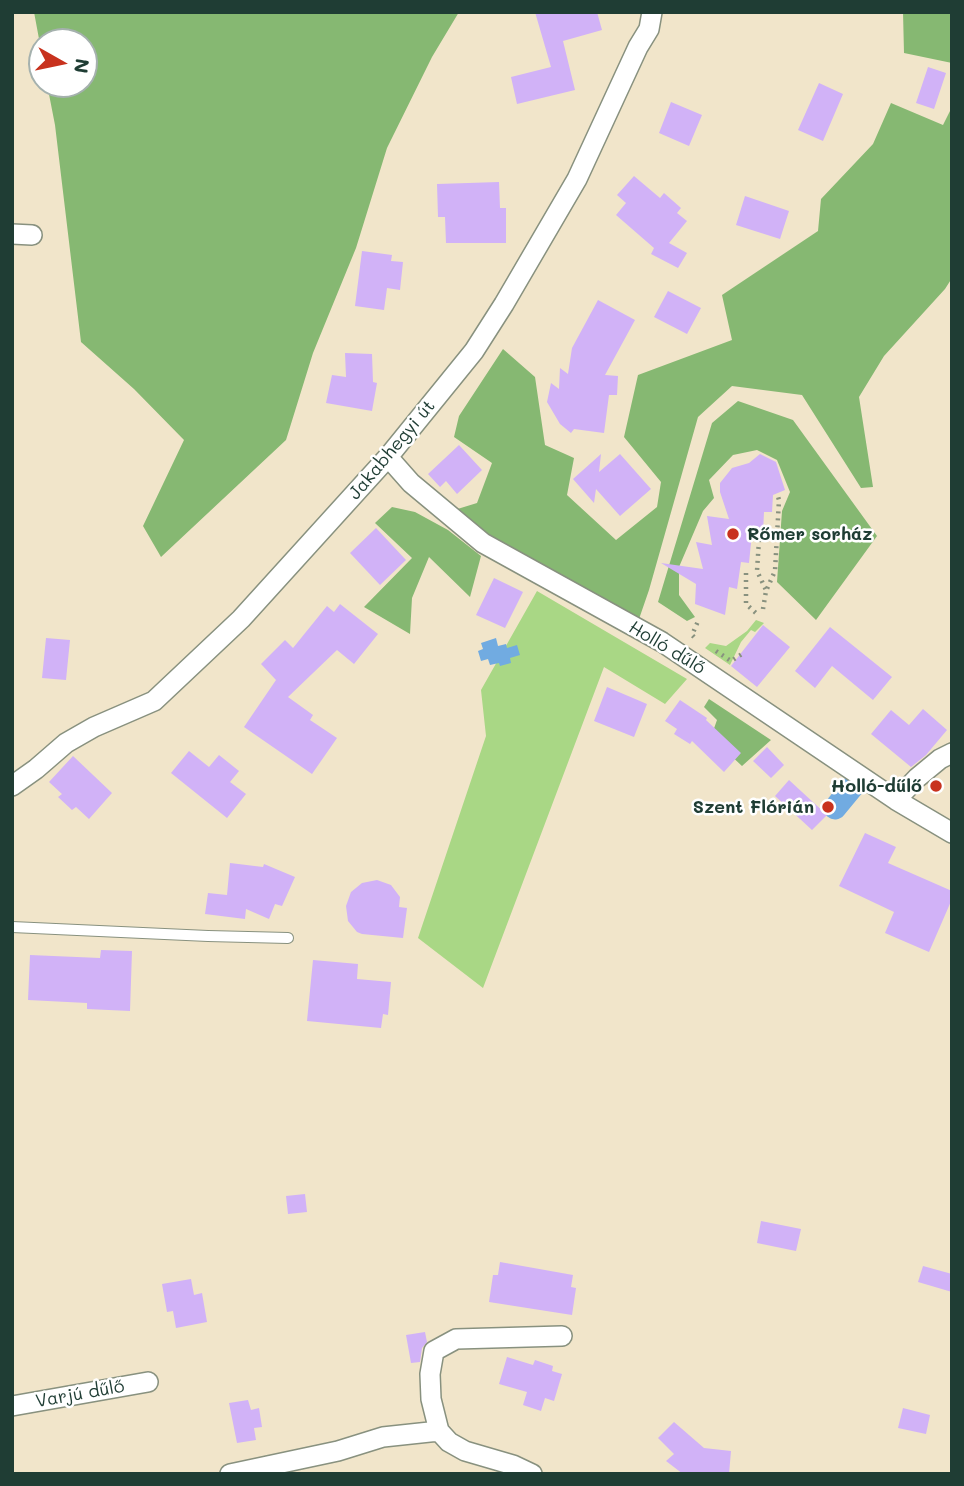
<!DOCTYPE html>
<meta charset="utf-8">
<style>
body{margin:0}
#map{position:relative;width:964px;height:1486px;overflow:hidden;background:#f1e5ca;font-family:Mali,sans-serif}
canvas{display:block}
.frame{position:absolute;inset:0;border:14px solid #1f3d34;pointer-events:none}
.north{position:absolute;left:28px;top:28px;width:70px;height:70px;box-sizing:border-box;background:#fff;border:2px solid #a5b1ae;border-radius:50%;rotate:99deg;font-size:19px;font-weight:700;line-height:28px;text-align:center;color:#1f3d34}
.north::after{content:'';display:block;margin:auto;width:24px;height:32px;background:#c8321e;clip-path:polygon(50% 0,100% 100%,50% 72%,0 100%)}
</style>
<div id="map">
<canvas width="964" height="1486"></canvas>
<div class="frame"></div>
<div class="north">N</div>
</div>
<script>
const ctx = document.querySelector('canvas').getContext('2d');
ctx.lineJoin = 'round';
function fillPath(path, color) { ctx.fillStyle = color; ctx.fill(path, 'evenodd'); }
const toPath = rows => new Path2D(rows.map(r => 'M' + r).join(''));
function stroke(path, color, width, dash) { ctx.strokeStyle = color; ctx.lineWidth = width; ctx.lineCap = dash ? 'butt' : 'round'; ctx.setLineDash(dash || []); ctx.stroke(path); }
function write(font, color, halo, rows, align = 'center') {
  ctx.font = font + ' Mali,sans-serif'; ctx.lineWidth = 5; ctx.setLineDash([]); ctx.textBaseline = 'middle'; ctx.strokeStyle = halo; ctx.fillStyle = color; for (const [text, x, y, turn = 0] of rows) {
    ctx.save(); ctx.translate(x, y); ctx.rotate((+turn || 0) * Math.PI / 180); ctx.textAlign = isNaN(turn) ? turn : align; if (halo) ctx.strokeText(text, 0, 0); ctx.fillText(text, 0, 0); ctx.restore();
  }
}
fillPath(toPath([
 [537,591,687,679,665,704,604,667,483,988,418,938,486,736,481,690],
 [756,620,764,623,755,632,751,630,741,642,730,665,705,648,710,643,726,646,747,631]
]), '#a9d785');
fillPath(toPath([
 [34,12,459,12,432,57,387,148,356,248,313,353,286,440,161,557,143,526,184,440,134,389,81,342,55,125,47,84,84,84,84,42,42,42,42,55],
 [903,12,952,12,952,63,904,53],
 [891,103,943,125,952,107,952,278,945,289,884,356,859,397,873,487,861,488,802,395,732,386,698,417,649,590,639,619,624,617,451,511,477,503,492,463,454,437,459,416,503,349,535,377,545,445,574,458,567,495,616,540,657,507,661,482,624,437,638,375,732,340,722,295,818,231,821,199,873,144],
 [738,401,793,420,877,536,816,620,777,582,782,511,790,492,777,460,757,450,733,455,709,480,714,498,703,511,679,567,679,595,695,617,687,621,658,602,712,423],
 [392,507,415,512,448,530,481,556,470,597,429,557,412,598,410,634,364,607,412,558,375,523],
 [709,699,771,740,742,766,711,737,717,720,704,707]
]), '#86b872');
fillPath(toPath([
 [496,638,498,646,506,644,507,648,517,645,520,655,510,658,511,663,500,666,499,663,490,665,488,659,481,661,478,651,483,649,481,643]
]), '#71abe1');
stroke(toPath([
 [835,808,854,785]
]), '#71abe1', 23);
fillPath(toPath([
 [535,12,597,12,602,30,563,41,575,90,517,104,511,77,551,67],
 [928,67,946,73,934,109,916,103],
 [819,83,843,94,823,141,798,130],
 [671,102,702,115,689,146,659,133],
 [634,176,660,198,664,193,681,208,677,213,687,221,669,243,687,253,678,268,651,254,654,248,616,215,626,203,617,195],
 [499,182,500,208,506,208,506,243,446,243,445,217,438,217,437,184],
 [745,196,789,211,780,239,736,225],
 [362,251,392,255,391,261,403,262,400,290,387,288,384,310,355,306],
 [668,291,701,308,687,334,654,317],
 [598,300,635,320,605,375,618,376,617,395,609,395,604,433,574,429,571,433,560,424,547,402,551,383,559,389,560,368,568,374,572,348],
 [345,353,372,354,373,382,377,383,372,411,326,403,332,375,346,377],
 [459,445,482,470,457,494,446,481,440,487,428,474],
 [601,454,599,472,620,454,651,489,620,516,596,489,594,503,573,479],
 [760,454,776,462,785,490,773,495,772,512,764,512,763,533,752,533,749,563,741,562,737,589,729,587,725,615,695,604,696,584,661,563,703,569,696,542,712,545,707,516,729,519,720,492,720,483,732,468,749,463],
 [376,528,406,560,380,585,350,553],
 [494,578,523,592,505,628,476,615],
 [340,604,378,634,354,664,337,650,288,697,313,715,310,720,337,738,312,774,244,727,276,680,261,664,285,640,293,648,327,606,334,612],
 [763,625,790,647,757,687,731,666],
 [830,627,892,677,873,700,832,666,815,688,795,671],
 [46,638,70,640,66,680,42,678],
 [607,687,647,704,634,737,594,721],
 [680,700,707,718,706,720,741,753,724,772,692,741,690,744,674,734,677,729,665,721],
 [923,709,947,730,926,755,911,767,871,734,891,710,909,725],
 [767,747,784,765,771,778,753,761],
 [189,751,209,767,219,755,239,771,230,782,246,794,227,818,171,773],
 [73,756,112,793,89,819,76,807,72,810,58,797,62,794,49,782],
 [789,780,827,815,812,830,775,796],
 [865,833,896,847,888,863,952,891,952,899,929,952,885,933,894,912,839,886],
 [230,863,263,867,264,864,295,877,282,906,275,904,269,919,246,909,245,919,205,914,208,893,227,895],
 [377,880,391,885,400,897,399,907,407,908,403,938,362,934,357,932,348,921,346,906,351,892,362,883],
 [101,950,132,951,130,1011,87,1009,87,1003,28,1000,30,955,100,958],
 [313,960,358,964,357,979,391,982,388,1015,383,1014,381,1028,307,1021],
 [305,1194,307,1212,288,1214,286,1196],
 [761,1221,801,1229,796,1251,757,1243],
 [500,1262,573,1275,571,1287,576,1288,572,1315,489,1302,493,1275,498,1275],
 [923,1266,952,1274,952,1292,918,1282],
 [191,1279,194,1295,202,1293,207,1322,176,1328,173,1311,167,1312,162,1284],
 [425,1332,427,1342,422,1348,420,1362,411,1363,406,1335],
 [507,1357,533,1365,535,1360,553,1366,552,1371,562,1374,554,1401,545,1398,541,1411,523,1405,527,1392,499,1384],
 [248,1400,251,1410,259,1408,262,1427,254,1428,256,1440,237,1443,229,1403],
 [903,1408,930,1415,926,1434,898,1428],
 [674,1422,704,1448,731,1451,729,1474,683,1474,666,1461,674,1454,658,1438]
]), '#d1b2f7');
const service = toPath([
 [12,927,208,936,288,938]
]);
const minor = toPath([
 [12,234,32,235],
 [388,457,411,483,483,543,662,642,896,800,952,833],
 [12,786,36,769,66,743,94,727,154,701,241,619,388,457,474,351,504,304,577,179,638,47,649,29,652,12],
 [896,800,917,778,940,759,952,753],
 [12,1406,148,1382],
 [230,1474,338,1451,383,1437,439,1431],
 [532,1474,513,1465,465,1451,449,1442,439,1431,431,1399,430,1374,434,1351,456,1339,562,1336]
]);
stroke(service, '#88917f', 12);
stroke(minor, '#88917f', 22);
stroke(toPath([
 [759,540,757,571,766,590],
 [746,573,746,604,757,614],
 [763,609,766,591,775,571,779,500,777,493],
 [694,637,692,635,699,619],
 [716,651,731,661,742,654]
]), '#88917f', 4.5, [2, 5]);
stroke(service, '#fff', 10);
stroke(minor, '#fff', 19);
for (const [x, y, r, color] of [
 [733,534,7,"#c8321e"],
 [936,786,7,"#c8321e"],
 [828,807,7,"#c8321e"]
]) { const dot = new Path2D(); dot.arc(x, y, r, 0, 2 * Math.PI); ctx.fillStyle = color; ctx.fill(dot); stroke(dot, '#fff', 2.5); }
write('18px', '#1f3d34', '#fff', [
 ["Jakabhegyi út",392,450,-50],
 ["Holló dűlő",667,648,31],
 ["Varjú dűlő",80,1394,-10]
]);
write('bold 18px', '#1f3d34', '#fff', [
 ["Rőmer sorház",747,534,"left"],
 ["Holló-dűlő",922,786],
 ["Szent Flórián",814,807]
], 'right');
</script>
